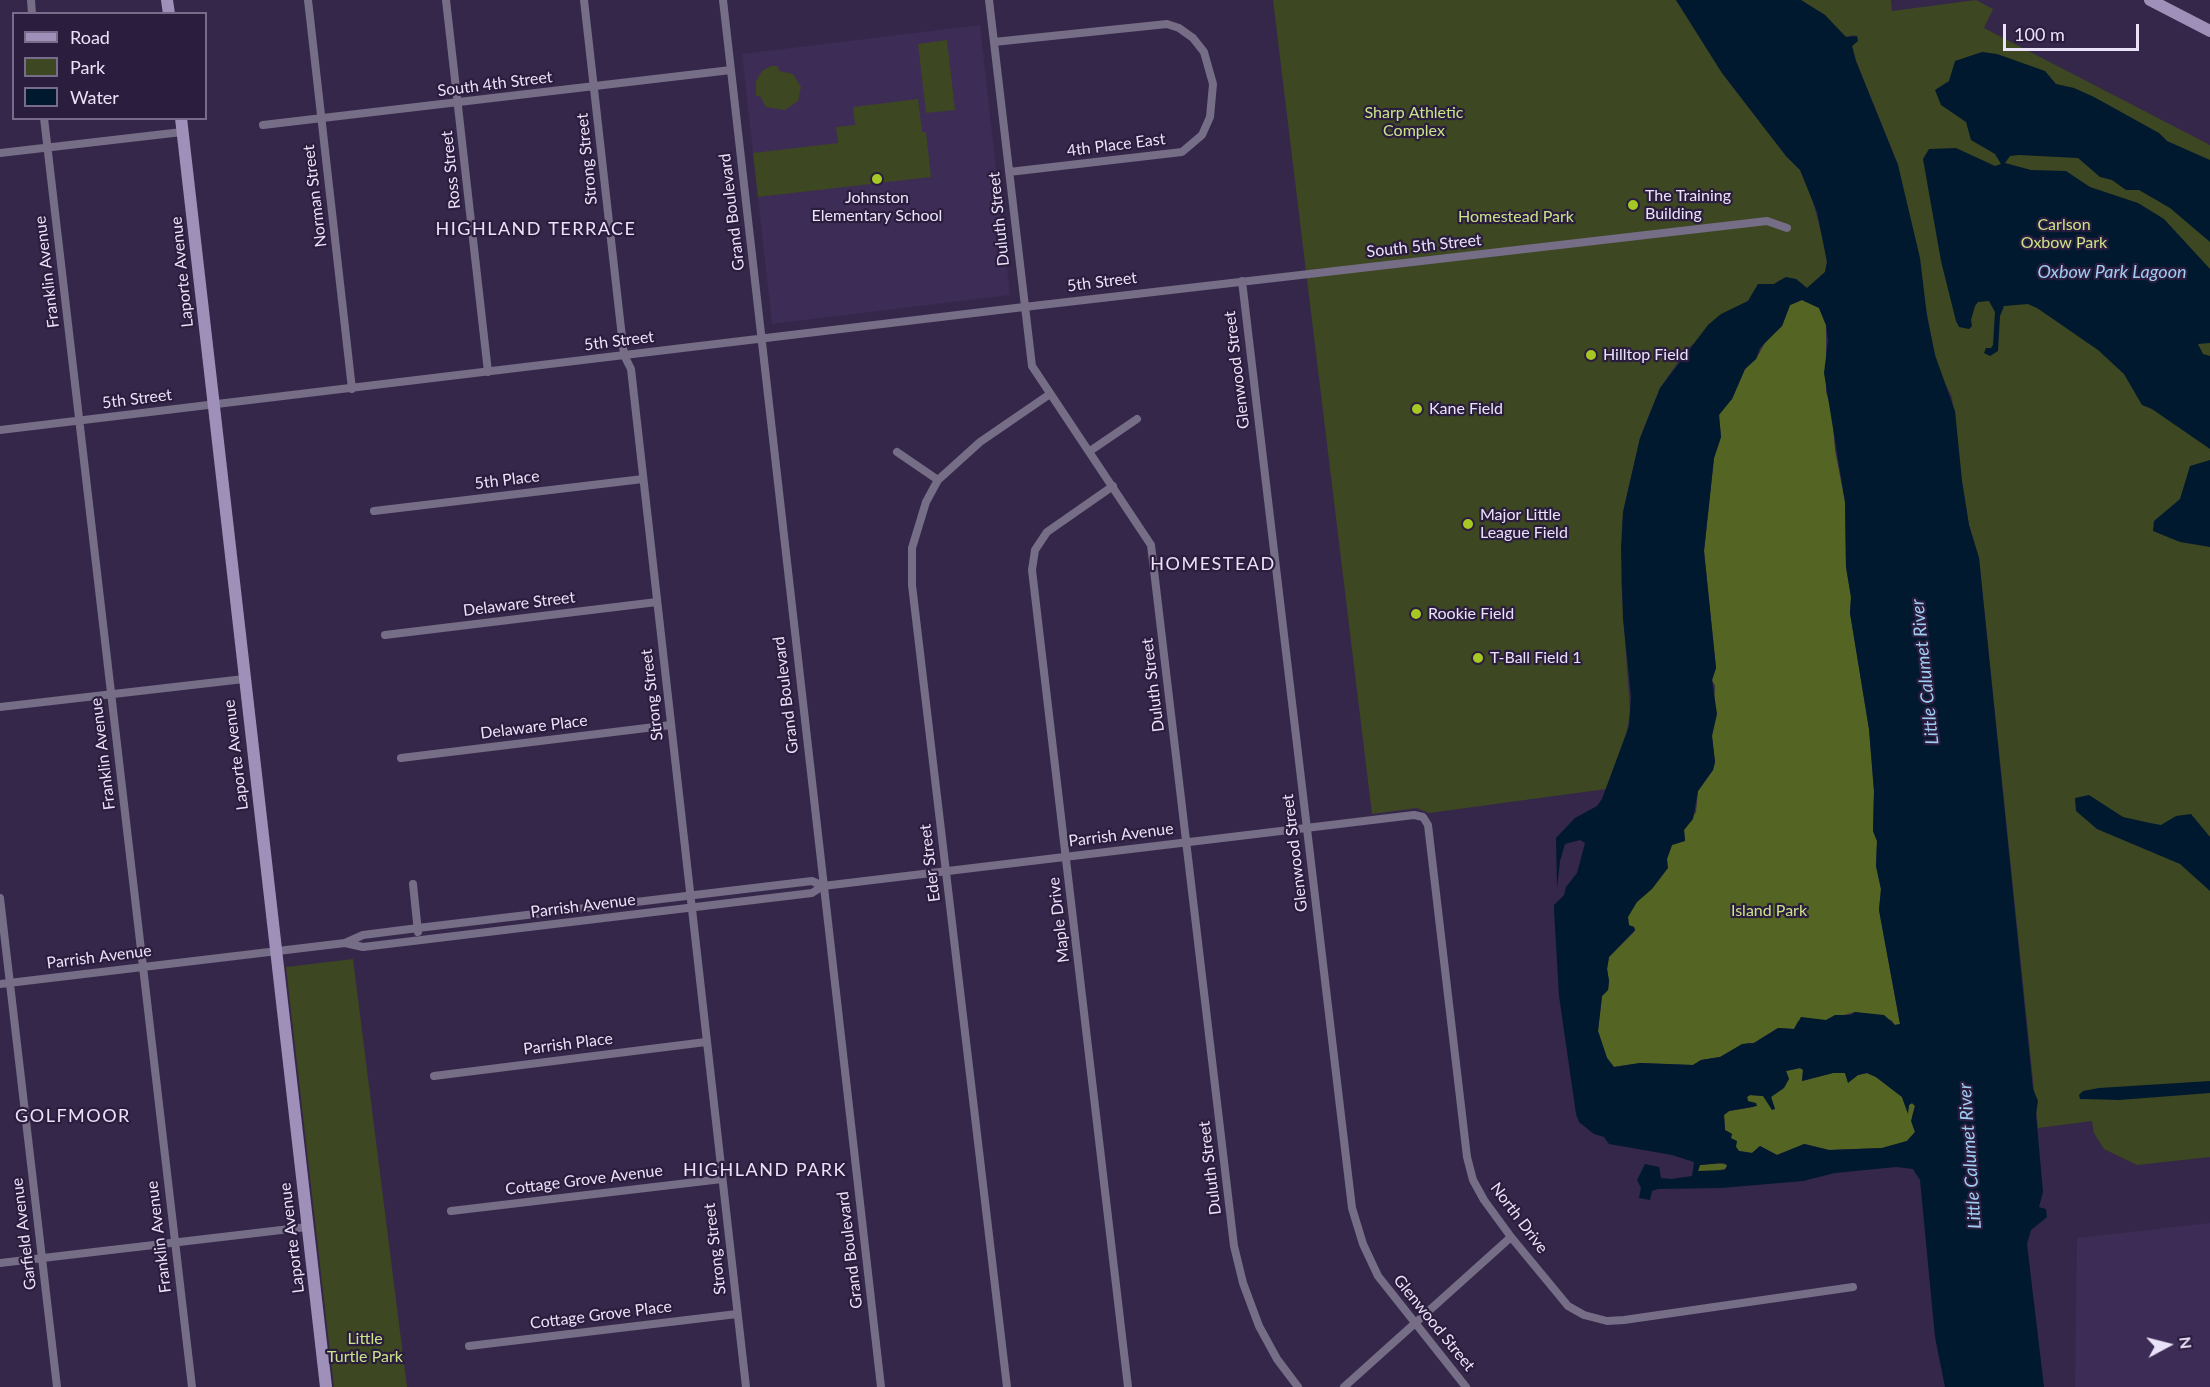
<!DOCTYPE html>
<style>
body{margin:0}
#map{position:relative;width:2210px;height:1387px;overflow:hidden;background:#352749;font-family:Lato,sans-serif}
canvas{display:block}
.legend{position:absolute;left:12px;top:12px;width:195px;height:108px;box-sizing:border-box;background:#2b1d3e;border:2px solid #776c89;margin:0;padding:8px 10px;list-style:none;font-size:18px;color:#eae2f9}
.legend li{display:flex;align-items:center;gap:12px;height:30px}
.legend b{width:30px;border:2px solid #776c89}
.north{position:absolute;left:2138px;top:1315px;width:60px;height:60px;-webkit-text-stroke:4px #2b1d3e;paint-order:stroke;rotate:83deg;font-size:16px;font-weight:700;line-height:24px;text-align:center;color:#eae2f9}
.north::after{content:'';display:block;margin:auto;width:21px;height:27px;background:#eae2f9;clip-path:polygon(50% 0,100% 100%,50% 72%,0 100%)}
.scale{position:absolute;left:2003px;top:24px;width:136px;height:27px;box-sizing:border-box;border:3px solid #eae2f9;border-top:0;padding-left:8px;font-size:18px;line-height:21px;white-space:nowrap;color:#eae2f9;-webkit-text-stroke:4px #2b1d3e;paint-order:stroke}
</style>
<div id="map">
<canvas width="2210" height="1387"></canvas>
<ul class="legend">
<li><b style="height:8px;background:#9f90b9"></b>Road</li>
<li><b style="height:16px;background:#3d4721"></b>Park</li>
<li><b style="height:16px;background:#00192e"></b>Water</li>
</ul>
<div class="north">N</div>
<div class="scale">100 m</div>
</div>
<script>
const ctx = document.querySelector('canvas').getContext('2d');
ctx.lineJoin = 'round';
function fillPath(path, color) { ctx.fillStyle = color; ctx.fill(path, 'evenodd'); }
const toPath = rows => new Path2D(rows.map(r => 'M' + r).join(''));
function stroke(path, color, width, dash) { ctx.strokeStyle = color; ctx.lineWidth = width; ctx.lineCap = dash ? 'butt' : 'round'; ctx.setLineDash(dash || []); ctx.stroke(path); }
function write(font, color, halo, rows, align = 'center') {
  ctx.font = font + ' Lato,sans-serif'; ctx.lineWidth = 4.5; ctx.setLineDash([]); ctx.textBaseline = 'middle'; ctx.strokeStyle = halo; ctx.fillStyle = color; for (const [text, x, y, turn = 0] of rows) {
    ctx.save(); ctx.translate(x, y); ctx.rotate((+turn || 0) * Math.PI / 180); ctx.textAlign = isNaN(turn) ? turn : align; if (halo) ctx.strokeText(text, 0, 0); ctx.fillText(text, 0, 0); ctx.restore();
  }
}
fillPath(toPath([
 [980,25,1010,295,772,324,742,54],
 [2210,1223,2210,1387,2075,1387,2077,1238]
]), '#3d2c55');
fillPath(toPath([
 [1273,0,1676,0,1722,73,1786,156,1800,170,1808,184,1824,243,1827,262,1825,272,1807,288,1796,279,1780,280,1774,284,1759,284,1748,301,1715,319,1701,338,1687,349,1660,388,1640,438,1623,512,1621,581,1630,712,1626,736,1606,789,1429,813,1417,808,1372,814],
 [1801,0,1891,0,1892,11,1976,0,1993,9,1984,28,2210,145,2210,1157,2137,1165,2104,1149,2094,1133,2092,1121,2038,1128,1979,558,1969,525,1962,481,1952,397,1940,374,1935,355,1898,165,1856,61,1852,46,1856,42,1854,35,1845,37,1825,15],
 [947,40,955,110,926,113,918,44],
 [771,66,778,66,779,71,793,74,801,87,798,101,785,110,766,107,760,96,756,96,756,81,762,71],
 [918,99,922,132,926,132,931,177,758,197,753,153,838,143,836,127,855,125,853,107],
 [353,959,407,1387,334,1387,286,967]
]), '#3d4721');
fillPath(toPath([
 [1802,300,1819,308,1826,325,1826,392,1832,411,1835,450,1845,502,1846,567,1851,597,1850,613,1869,729,1874,791,1873,831,1877,841,1876,866,1881,889,1879,910,1900,1024,1895,1025,1891,1020,1855,1012,1826,1020,1798,1021,1794,1029,1778,1028,1754,1043,1747,1043,1720,1057,1701,1060,1693,1065,1640,1063,1614,1067,1607,1058,1598,1031,1602,996,1608,990,1609,981,1607,969,1609,957,1635,931,1634,927,1629,926,1627,918,1636,902,1659,879,1672,845,1685,840,1684,830,1696,812,1698,791,1713,770,1715,762,1712,736,1715,686,1712,680,1716,668,1704,551,1714,458,1721,437,1719,415,1722,408,1732,399,1745,369,1756,359,1767,339,1782,326,1790,305],
 [1800,1068,1803,1070,1802,1081,1833,1073,1845,1073,1848,1082,1858,1075,1867,1073,1876,1077,1902,1097,1907,1111,1909,1105,1912,1103,1915,1106,1912,1117,1915,1132,1907,1141,1882,1148,1829,1150,1805,1144,1777,1155,1760,1146,1752,1153,1739,1151,1730,1138,1732,1134,1725,1130,1724,1115,1729,1111,1754,1107,1748,1102,1747,1097,1750,1095,1763,1096,1775,1109,1771,1097,1789,1079,1786,1071],
 [1719,1163,1727,1165,1728,1168,1712,1172,1698,1171,1700,1165]
]), '#546423');
fillPath(toPath([
 [1676,0,1801,0,1825,15,1846,37,1857,36,1858,41,1852,46,1856,61,1898,165,1920,258,1927,316,1935,355,1955,411,1962,481,1969,525,1979,558,2033,1089,2038,1101,2036,1114,2043,1192,2039,1207,2046,1209,2047,1217,2031,1230,2027,1244,2044,1387,1945,1387,1935,1337,1920,1180,1913,1169,1896,1167,1835,1173,1803,1181,1721,1188,1658,1189,1652,1191,1650,1200,1639,1198,1641,1188,1637,1180,1645,1164,1659,1167,1661,1178,1671,1179,1692,1176,1694,1162,1672,1155,1609,1144,1604,1137,1594,1134,1579,1122,1576,1114,1559,996,1554,910,1554,905,1564,895,1566,887,1577,873,1585,843,1580,840,1565,844,1560,861,1557,888,1556,838,1575,818,1597,806,1602,799,1629,726,1631,697,1623,619,1621,548,1623,512,1640,438,1660,388,1708,325,1721,314,1748,301,1758,284,1774,284,1786,277,1796,279,1807,288,1825,272,1827,262,1817,212,1800,170,1786,156,1722,73],
 [1802,300,1819,308,1826,325,1828,341,1824,373,1845,502,1846,567,1851,597,1850,613,1869,729,1874,791,1873,831,1877,841,1876,866,1881,889,1879,910,1900,1024,1895,1025,1884,1015,1855,1012,1851,1015,1835,1015,1826,1020,1801,1017,1794,1029,1778,1028,1754,1043,1742,1044,1720,1057,1701,1060,1693,1065,1640,1063,1614,1067,1607,1058,1598,1031,1602,996,1608,990,1609,981,1607,969,1609,957,1635,930,1634,927,1629,925,1628,917,1637,902,1652,889,1668,868,1667,859,1672,845,1685,841,1684,830,1693,819,1698,791,1713,770,1715,762,1712,736,1717,714,1712,680,1716,668,1704,551,1714,458,1721,437,1719,415,1732,399,1745,369,1756,359,1760,348,1782,326,1790,305],
 [1800,1068,1803,1070,1802,1081,1833,1073,1845,1073,1848,1083,1858,1075,1867,1073,1876,1077,1902,1097,1908,1114,1909,1105,1912,1103,1915,1106,1911,1121,1915,1132,1907,1141,1882,1148,1829,1150,1804,1144,1777,1155,1760,1146,1752,1153,1739,1151,1736,1147,1737,1141,1731,1138,1732,1134,1725,1130,1724,1115,1729,1111,1757,1106,1756,1103,1748,1101,1747,1097,1750,1095,1763,1096,1772,1110,1775,1109,1771,1097,1784,1088,1789,1079,1786,1071],
 [1724,1163,1727,1165,1725,1170,1698,1171,1700,1165],
 [1982,52,1997,54,2045,71,2056,84,2074,88,2094,97,2159,133,2167,141,2210,160,2210,242,2170,208,2139,190,2126,190,2112,180,2100,177,2078,158,2019,155,2010,156,2005,163,2031,170,2066,171,2090,187,2138,203,2164,219,2210,269,2210,343,2198,344,2203,354,2210,356,2210,449,2152,409,2142,405,2124,374,2098,350,2037,308,2028,304,2004,306,2000,316,1998,351,1990,356,1984,353,1986,348,1991,348,1993,345,1995,312,1989,301,1978,302,1975,306,1971,320,1972,326,1969,329,1959,327,1956,321,1941,261,1923,159,1929,149,1956,148,1995,166,2001,164,1995,154,1971,140,1966,122,1941,105,1935,90,1949,81,1955,61],
 [2210,460,2210,547,2180,542,2153,531,2154,521,2180,499,2190,466],
 [2089,795,2123,817,2150,823,2161,825,2176,816,2191,814,2210,837,2210,891,2180,864,2097,829,2076,811,2075,798],
 [2210,1081,2210,1093,2119,1100,2084,1099,2080,1099,2079,1095,2083,1091,2099,1088]
]), '#00192e');
stroke(toPath([
 [31,0,32,14],
 [308,0,352,389],
 [446,0,488,372],
 [584,0,624,355,631,369,746,1387],
 [723,0,881,1387],
 [989,0,1032,366,1151,545,1234,1246,1243,1283,1259,1326,1277,1359,1298,1387],
 [994,42,1167,24,1179,28,1193,38,1204,52,1213,84,1210,117,1202,135,1182,152,1009,172],
 [44,118,192,1387],
 [263,125,731,70],
 [0,153,182,132],
 [1242,281,1352,1208,1363,1244,1378,1276,1466,1387],
 [0,430,1024,307,1767,221,1787,228],
 [1090,451,1137,419],
 [897,452,938,480],
 [1113,486,1047,532,1035,550,1032,570,1128,1387],
 [374,511,643,479],
 [385,635,657,602],
 [0,707,244,679],
 [401,758,671,725],
 [413,884,418,932],
 [0,898,57,1387],
 [345,943,363,947,812,893,823,886,1414,815,1423,817,1428,825,1467,1157,1473,1180,1484,1200,1511,1237,1568,1306,1584,1315,1607,1321,1624,1320,1853,1287],
 [0,984,345,943,363,935,418,928,812,881,823,886],
 [434,1076,706,1042],
 [451,1211,722,1179],
 [0,1263,307,1227],
 [469,1346,737,1314],
 [1007,1387,912,585,912,548,926,502,938,480,980,442,1050,394],
 [1344,1387,1511,1237]
]), '#766d87', 8);
stroke(toPath([
 [167,0,169,14],
 [2150,0,2210,31],
 [181,118,326,1387]
]), '#9f90b9', 12);
for (const [x, y, r, color] of [
 [877,179,6,"#a6c822"],
 [1633,205,6,"#a6c822"],
 [1591,355,6,"#a6c822"],
 [1417,409,6,"#a6c822"],
 [1468,524,6,"#a6c822"],
 [1416,614,6,"#a6c822"],
 [1478,658,6,"#a6c822"]
]) { const dot = new Path2D(); dot.arc(x, y, r, 0, 2 * Math.PI); ctx.fillStyle = color; ctx.fill(dot); stroke(dot, '#2b1d3e', 2); }
write('16px', '#eae2f9', '#2b1d3e', [
 ["South 4th Street",495,84,-7],
 ["4th Place East",1116,145,-7],
 ["Strong Street",587,159,-96],
 ["Ross Street",451,170,-96],
 ["Norman Street",315,196,-97],
 ["Grand Boulevard",732,212,-97],
 ["Duluth Street",999,219,-96],
 ["South 5th Street",1424,246,-6],
 ["Franklin Avenue",47,272,-97],
 ["Laporte Avenue",182,272,-96],
 ["5th Street",1102,282,-7],
 ["5th Street",619,341,-7],
 ["Glenwood Street",1237,370,-97],
 ["5th Street",137,399,-7],
 ["5th Place",507,480,-7],
 ["Delaware Street",519,604,-7],
 ["Duluth Street",1153,685,-97],
 ["Strong Street",652,695,-97],
 ["Grand Boulevard",786,695,-97],
 ["Delaware Place",534,727,-7],
 ["Franklin Avenue",103,754,-97],
 ["Laporte Avenue",236,755,-97],
 ["Parrish Avenue",1121,835,-7],
 ["Glenwood Street",1295,853,-97],
 ["Eder Street",930,863,-97],
 ["Parrish Avenue",583,906,-7],
 ["Maple Drive",1059,920,-97],
 ["Parrish Avenue",99,957,-7],
 ["Parrish Place",568,1044,-7],
 ["Duluth Street",1210,1168,-97],
 ["Cottage Grove Avenue",584,1180,-7],
 ["North Drive",1519,1218,53],
 ["Garfield Avenue",24,1234,-97],
 ["Franklin Avenue",159,1237,-97],
 ["Laporte Avenue",292,1238,-97],
 ["Strong Street",715,1249,-97],
 ["Grand Boulevard",850,1250,-97],
 ["Cottage Grove Place",601,1315,-7],
 ["Glenwood Street",1434,1323,51]
]);
write('16px', '#cae487', '#2b1d3e', [
 ["Sharp Athletic",1414,113],
 ["Complex",1414,131],
 ["Homestead Park",1516,217],
 ["Carlson",2064,225],
 ["Oxbow Park",2064,243],
 ["Island Park",1769,911],
 ["Little",365,1339],
 ["Turtle Park",365,1357]
]);
write('16px', '#eae2f9', '#2b1d3e', [
 ["The Training",1645,196],
 ["Building",1645,214],
 ["Johnston",877,198,"center"],
 ["Elementary School",877,216,"center"],
 ["Hilltop Field",1603,355],
 ["Kane Field",1429,409],
 ["Major Little",1480,515],
 ["League Field",1480,533],
 ["Rookie Field",1428,614],
 ["T-Ball Field 1",1490,658]
], 'left');
ctx.letterSpacing = '1.5px';
write('18px', '#eae2f9', '#2b1d3e', [
 ["HIGHLAND TERRACE",536,229],
 ["HOMESTEAD",1213,564],
 ["GOLFMOOR",73,1116],
 ["HIGHLAND PARK",765,1170]
]);
ctx.letterSpacing = '0px';
write('italic 18px', '#9ecef4', '#2b1d3e', [
 ["Oxbow Park Lagoon",2112,272],
 ["Little Calumet River",1925,672,-96],
 ["Little Calumet River",1970,1156,-94]
]);
</script>
